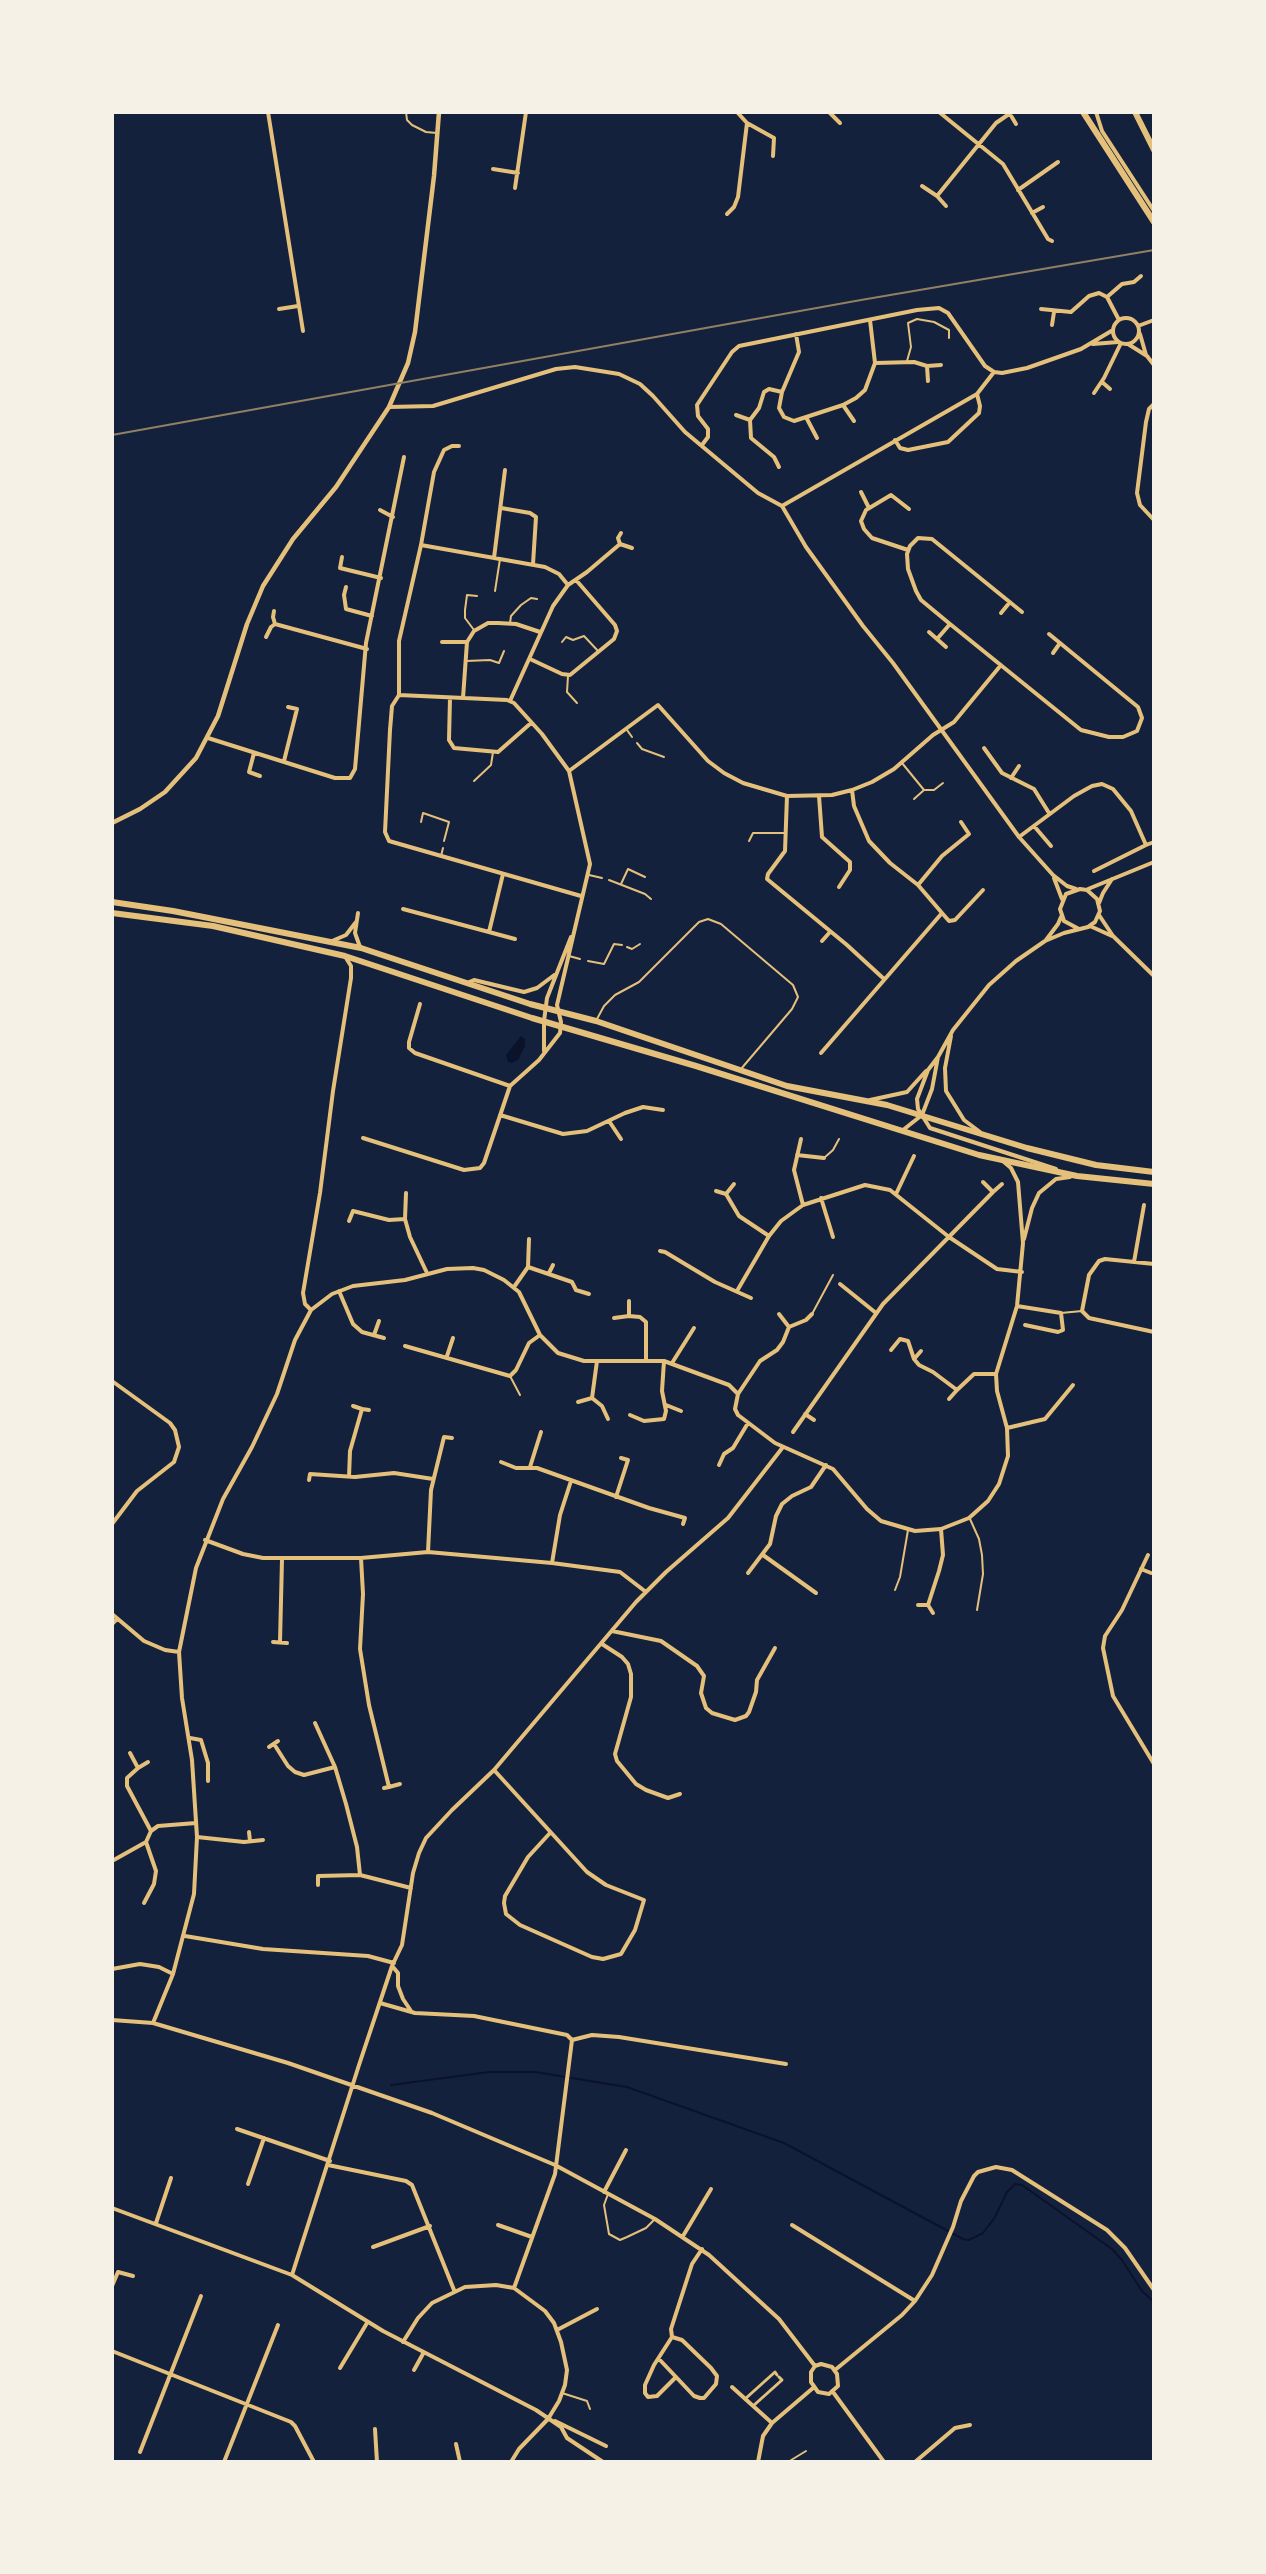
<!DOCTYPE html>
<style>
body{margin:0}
#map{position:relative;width:1266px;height:2574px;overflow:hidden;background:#14213d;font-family:Poppins,sans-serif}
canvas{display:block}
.frame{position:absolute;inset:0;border:114px solid #f6f1e7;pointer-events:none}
</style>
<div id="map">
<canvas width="1266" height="2574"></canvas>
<div class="frame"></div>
</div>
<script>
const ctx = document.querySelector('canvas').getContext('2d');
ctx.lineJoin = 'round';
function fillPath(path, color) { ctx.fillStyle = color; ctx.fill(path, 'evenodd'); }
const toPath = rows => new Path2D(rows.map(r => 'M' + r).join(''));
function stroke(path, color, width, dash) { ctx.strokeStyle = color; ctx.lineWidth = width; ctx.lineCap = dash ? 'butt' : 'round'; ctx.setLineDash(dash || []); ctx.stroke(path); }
fillPath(toPath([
 [521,1036,525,1039,525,1046,518,1060,512,1063,508,1062,506,1055]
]), '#0b132b');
stroke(toPath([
 [391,2085,489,2072,535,2072,627,2087,784,2143,963,2239,969,2240,983,2233,995,2217,1007,2192,1015,2184,1022,2185,1112,2249,1122,2260,1142,2291,1154,2302]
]), '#0b132b', 2);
stroke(toPath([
 [406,112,407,120,412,125,426,132,437,133],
 [907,361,911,347,908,323,917,319,934,322,949,330,949,338],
 [495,591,500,559],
 [510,623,511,616,521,605,531,598,537,599],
 [474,630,465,618,465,610,467,595,477,596],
 [562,642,566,637,573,640,584,636,599,652],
 [466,661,490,660,499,663,504,651],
 [568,676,567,692,577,703],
 [627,730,632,737],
 [637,743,642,749,664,757],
 [902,763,924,790],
 [474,781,491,765,493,752],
 [914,799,924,790,934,790,943,783],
 [421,822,423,813,449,822,444,841],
 [749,841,753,833,786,833],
 [441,856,443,848],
 [589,875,602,878],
 [609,880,645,894,651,899],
 [621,884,628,869,645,877],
 [627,947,632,949,640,944],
 [569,956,580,959],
 [588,961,604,964,614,944,622,945],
 [597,1019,604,1006,615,995,639,982,699,922,708,919,721,924,793,985,798,997,792,1009,741,1069],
 [824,1158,833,1150,839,1139],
 [1061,1313,1082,1311],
 [812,1314,833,1275],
 [510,1376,520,1395],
 [970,1519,979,1539,982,1555,983,1574,977,1610],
 [895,1590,900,1577,908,1530],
 [608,2194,604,2205,609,2234,620,2240,627,2237,646,2228,654,2220],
 [562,2393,587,2401,590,2409],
 [788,2462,806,2451]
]), '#e5c07b', 2);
stroke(toPath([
 [745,2399,775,2372,777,2375],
 [753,2406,782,2380,779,2377]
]), '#e5c07b', 3);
stroke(toPath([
 [268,112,303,331],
 [737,112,747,123,774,138,773,156],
 [829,112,840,123],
 [939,112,1003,164,1048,239,1052,241],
 [1096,112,1102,131,1154,211],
 [1010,114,1016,124],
 [493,169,518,173],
 [922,186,937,196,946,206],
 [515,188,526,112],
 [1018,190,1058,162],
 [937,196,996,123,1012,112],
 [1032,213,1043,207],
 [727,214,734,207,738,197,747,123],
 [1107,297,1122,284,1134,282,1141,276],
 [279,309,298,306],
 [1041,309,1071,312,1089,296,1099,293,1107,297,1119,320],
 '1113 331a13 13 0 1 1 26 0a13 13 0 1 1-26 0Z',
 [1052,325,1054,312],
 [1138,326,1154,320],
 [796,334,799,352,782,392,779,408,784,417,794,421,843,405,856,398,865,390,875,363,870,320],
 [1140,334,1146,355],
 [1093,344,1118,342],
 [1128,344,1147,356,1154,365],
 [875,363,914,362,927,366,941,365],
 [927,366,928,381],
 [1102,382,1110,389],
 [1094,393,1104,378,1121,343],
 [1154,404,1149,409,1146,422,1137,493,1140,505,1154,520],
 [843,405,854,421],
 [389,407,433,406,556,369,575,367,619,374,640,384,653,396,685,432,758,493,782,506,806,547,863,626,893,663,1019,837,1053,875,1067,886,1076,889],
 [736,415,750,420,759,408,764,392,769,389,782,392],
 [807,419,817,438],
 [750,420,751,438,774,457,779,467],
 [895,440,900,448,908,450,948,442,979,413,980,406,977,394],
 [702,445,708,437,708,429,698,416,697,405,732,352,739,346,917,310,939,308,948,313,985,366,994,372,1002,373,1027,368,1081,349,1113,330],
 [861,492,869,508],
 [782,506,977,394,994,372],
 [501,508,530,513,536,517,533,564],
 [380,510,393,517],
 [621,533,618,538,620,544,632,548],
 [421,545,545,567,559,574,568,585],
 [908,550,872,538,864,529,861,521,866,510,891,495,909,509],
 [342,557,340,568,381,578],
 [494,558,505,470],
 [346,587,344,595,346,609,372,616],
 [1022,612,932,539,918,538,910,546,907,554,908,569,916,591,921,600,950,624,1081,730,1109,737,1123,737,1137,731,1142,718,1138,707,1049,634],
 [1001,613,1010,602],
 [275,624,367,649],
 [929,632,946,647],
 [266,637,271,627,275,624,273,617,274,611],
 [937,639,950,624],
 [442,642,467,642],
 [1053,653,1060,643],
 [530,659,562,674,570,675,614,639,617,631,615,625,576,580],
 [399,695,392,706,390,730,385,832,389,841,581,896],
 [399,695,399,641,421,545,434,472,444,450,452,446,459,446],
 [450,698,449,740,454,748,498,752,531,723],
 [463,698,467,642,474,631,488,623,498,623,516,624,540,632],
 [510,701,553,606,568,585,587,572,620,544],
 [208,738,335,778,350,778,355,769,366,643,404,457],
 [984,748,1002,773,1034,789,1049,813],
 [254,753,249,772,260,776],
 [284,761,297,709,288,707],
 [569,771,658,705,708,761,724,773,743,783,787,796,832,795,852,790,872,782,894,769,933,735,954,722,1001,665],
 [1011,778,1019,766],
 [852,790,854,806,869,841,890,863,918,885,942,913],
 [787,796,785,851,768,874,767,879,847,945,884,979],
 [819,796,822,837,850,862,850,870,839,887],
 [1034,826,1051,846],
 [1019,837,1074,796,1092,786,1102,784,1113,789,1131,811,1146,845,1154,842],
 [1094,871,1146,845],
 [1054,878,1062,899],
 [918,885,942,856,969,834,961,822],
 [1088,889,1154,862],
 [1099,903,1103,893,1112,879],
 [403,909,515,939],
 [358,913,355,933,360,947],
 [1099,915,1113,936,1154,976],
 [1090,926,1112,936],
 [489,932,503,874],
 [1046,940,1058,924,1061,917],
 [332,941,346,935,356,922],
 [822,941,830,932],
 [467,983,474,980,524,992,537,988,557,973],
 [420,1004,409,1042,409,1048,415,1053,510,1086],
 [951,1036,945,1068,946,1091,964,1120,980,1132],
 [544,1051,544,1021,547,998,571,937],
 [821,1053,942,913,949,921,955,920,983,890],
 [938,1057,928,1070,917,1099,918,1109,930,1128,1056,1169],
 [870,1100,907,1092,926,1071],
 [500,1115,563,1134,587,1131,625,1113,643,1107,663,1110],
 [609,1121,621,1139],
 [903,1130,922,1115,932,1089,938,1057,953,1030,989,985,1016,961,1045,941,1064,933,1088,927,1095,922,1100,911,1097,899,1087,890,1080,889,1066,894,1060,909,1064,921,1079,929],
 [363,1138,464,1170,480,1168,484,1163,510,1086,539,1060,560,1033,561,1022,557,1005,590,864,569,771,542,734,514,703,507,700,399,695],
 [801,1139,794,1170,803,1205],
 [797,1155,824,1158],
 [716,1191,726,1194,739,1216,769,1236],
 [993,1192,1002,1184],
 [406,1193,405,1219,410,1237,427,1273],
 [726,1194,734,1184],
 [896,1194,914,1156],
 [821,1198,833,1237],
 [349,1221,353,1211,389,1220,405,1219],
 [1024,1239,1032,1208,1039,1193,1056,1179,1070,1177],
 [660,1251,665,1252,715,1282,751,1298],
 [1134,1262,1144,1205],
 [1154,1264,1105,1259,1099,1261,1089,1275,1082,1311,1089,1318,1154,1332],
 [528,1267,572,1282,576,1290,589,1294],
 [549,1273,553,1265],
 [840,1284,876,1313],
 [514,1287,528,1267,529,1239],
 [339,1291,353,1324,362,1332,384,1338],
 [737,1291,769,1236,781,1221,803,1205,865,1185,890,1190,949,1237,997,1269,1022,1272],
 [629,1301,629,1316,640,1317,646,1322,646,1359],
 [1017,1306,1061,1313,1063,1330,1058,1332,1025,1325],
 [311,1310,305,1304,303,1293,320,1193,333,1091,351,978,351,966,346,958],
 [779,1314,789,1327],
 [614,1318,629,1316],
 [374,1335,379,1321],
 [405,1346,510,1376,516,1370,529,1343,540,1335],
 [891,1350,900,1339,908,1341,914,1359,919,1365,933,1372,957,1390,974,1374,996,1374],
 [447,1356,453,1338],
 [914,1359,921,1351],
 [597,1361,592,1398,602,1406,608,1419],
 [672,1363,694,1328],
 [112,1381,170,1423,175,1430,179,1447,174,1462,137,1491,112,1524],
 [738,1394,760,1361,777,1350,783,1342,789,1327,806,1320,812,1314],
 [949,1399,957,1390],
 [578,1402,592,1398],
 [666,1405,681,1411],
 [353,1406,362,1409],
 [805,1414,814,1420],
 [630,1415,644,1421,664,1419,666,1411,662,1391,664,1361],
 [1007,1428,1045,1419,1073,1385],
 [793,1432,883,1304,993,1192,983,1182],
 [501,1462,516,1468,537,1468,649,1508,685,1518,683,1524],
 [719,1465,724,1454,733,1448,748,1423],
 [530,1467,541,1432],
 [349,1477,350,1451,362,1409,369,1410],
 [309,1480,310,1474,355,1477,394,1473,433,1479],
 [616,1497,628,1460,621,1458],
 [205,1540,243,1554,263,1558,361,1558,428,1552,552,1563,620,1572,646,1592],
 [428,1552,431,1490,444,1437,452,1438],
 [763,1555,816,1593],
 [1148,1555,1122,1610,1105,1636,1103,1648,1113,1696,1154,1764],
 [361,1558,363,1594,360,1649,369,1705,389,1787,384,1788],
 [552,1563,560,1515,571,1481],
 [1141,1569,1151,1573],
 [748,1573,770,1544,776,1516,782,1504,792,1496,811,1487,826,1465],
 [918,1605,928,1605,939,1571,943,1555,941,1529],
 [928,1605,933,1613],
 [112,1614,144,1641,165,1650,179,1652],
 [112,1624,117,1619],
 [612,1631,661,1641,697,1666,704,1676,701,1693,706,1708,712,1713,735,1720,746,1716,749,1712,756,1692,757,1680,775,1648],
 [273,1642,287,1643],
 [280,1642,282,1559],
 [602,1644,622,1657,628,1664,631,1674,631,1697,615,1754,617,1761,636,1784,646,1790,668,1798,680,1794],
 [315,1723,335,1767,346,1804,357,1847,360,1875],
 [190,1738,201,1740,208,1763,208,1781],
 [274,1744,288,1766,295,1772,304,1775,335,1767],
 [269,1747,278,1741],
 [130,1753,138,1768,127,1778,127,1786,151,1831],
 [138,1768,148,1762],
 [494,1770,587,1872,606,1885,644,1900,635,1930,621,1954,603,1959,592,1957,520,1925,506,1914,504,1903,505,1896,528,1857,550,1833],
 [389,1787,400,1784],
 [249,1832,250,1841],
 [197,1837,244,1842,263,1840],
 [112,1861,146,1842,151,1831,158,1826,196,1823],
 [318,1885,318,1876,360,1875,411,1888],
 [144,1903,154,1884,156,1871,146,1842],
 [185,1936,263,1949,368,1956,394,1963],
 [393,1967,398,1973,398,1986,403,1999,411,2011],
 [112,1969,140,1964,159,1967,173,1974],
 [380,2003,415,2013,474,2016,567,2035,572,2040,555,2174,514,2288],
 [112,2020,153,2023,288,2063,432,2113,555,2165,655,2219,709,2255,779,2319,815,2366],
 [153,2023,173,1974,194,1894,197,1837,192,1760,182,1698,179,1652,196,1568,223,1499,252,1447,277,1394,295,1340,311,1310,332,1294,353,1286,405,1280,447,1269,473,1268,484,1270,504,1280,519,1292,540,1335,558,1353,584,1361,664,1361,729,1385,738,1394,735,1409,738,1415,775,1443,833,1469,867,1509,881,1521,915,1531,941,1529,969,1518,988,1501,999,1484,1008,1456,1007,1428,997,1391,996,1374,1017,1306,1023,1243,1018,1182,1011,1168,1004,1162],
 [572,2040,592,2035,619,2037,786,2064],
 [237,2129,330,2161],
 [328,2165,406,2181,412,2185,454,2290],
 [248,2184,264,2138],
 [604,2192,626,2150],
 [112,2208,292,2275,383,2331,536,2410,561,2427,567,2438,603,2462],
 [156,2223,171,2178],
 [498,2225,532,2237],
 [792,2225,915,2301],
 [683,2236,711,2189],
 [373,2247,430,2226],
 [292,2275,359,2065,392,1966,402,1945,413,1873,419,1853,426,1838,452,1810,494,1770,636,1602,666,1572,728,1518,783,1447],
 [112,2286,118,2272,133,2276],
 [557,2330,597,2309],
 [672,2337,671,2329,692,2264,702,2249],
 [403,2342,418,2318,432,2303,465,2287,496,2285,514,2288,545,2311,554,2323,561,2342,567,2370,565,2385,559,2401,548,2419,519,2449,511,2462],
 [112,2351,291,2422,295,2426,314,2462],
 [659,2359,694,2396,700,2398,704,2398,716,2384,717,2376,711,2368,682,2340,672,2337,654,2365,645,2385,645,2393,648,2397,657,2396,676,2377],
 [821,2364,832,2367,837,2374,838,2386,829,2394,818,2392,811,2382,811,2372,815,2366,821,2364],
 [340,2368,367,2323],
 [414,2370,424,2352],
 [835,2370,902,2315,915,2301,932,2275,953,2227,961,2201,974,2176,978,2172,996,2167,1012,2170,1107,2230,1125,2248,1154,2290],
 [732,2387,772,2423],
 [833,2392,884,2462],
 [555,2421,606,2446],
 [375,2429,377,2462],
 [456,2444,460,2462],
 [140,2452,201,2296],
 [224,2462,278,2325],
 [758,2462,763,2436,772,2423,813,2388],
 [915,2462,955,2428,970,2425]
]), '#e5c07b', 4);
stroke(toPath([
 [112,823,140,809,165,792,196,758,218,716,247,624,263,586,293,539,336,487,389,407,408,363,415,332,434,176,439,112]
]), '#e5c07b', 4.5);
stroke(toPath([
 [1083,112,1154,222],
 [1135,112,1154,150],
 [112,902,173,911,361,948,530,1004,596,1021,787,1086,887,1105,1027,1148,1096,1165,1154,1172],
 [112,913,213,926,345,956,532,1018,696,1066,979,1155,1077,1176,1154,1184]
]), '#e5c07b', 6);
stroke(toPath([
 [112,435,861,300,1154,250]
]), '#918062', 2);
</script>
